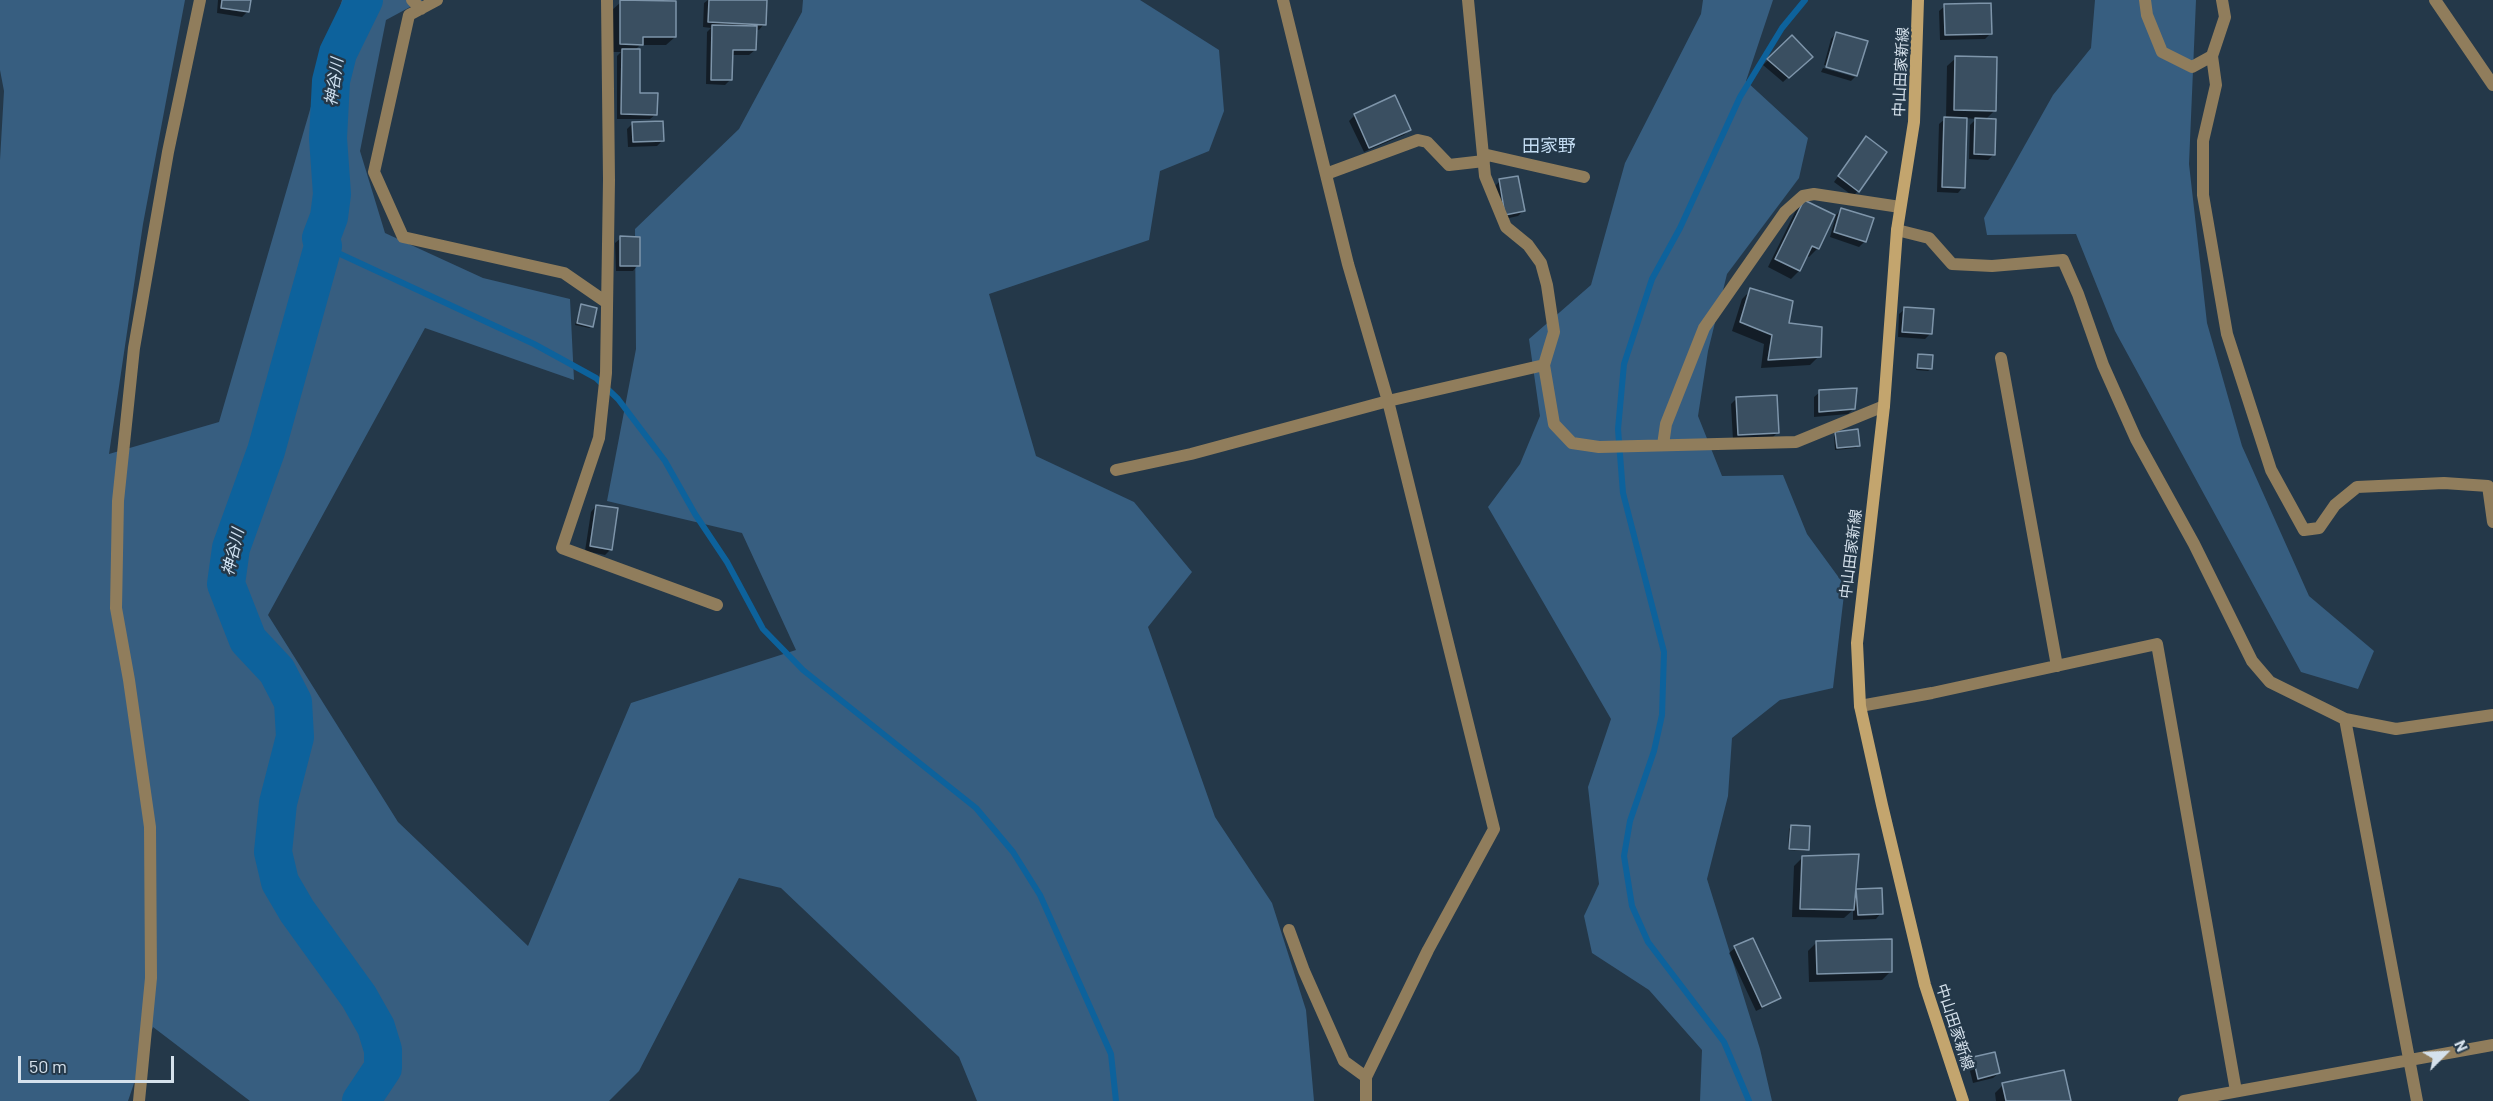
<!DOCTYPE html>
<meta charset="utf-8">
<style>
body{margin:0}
#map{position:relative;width:2493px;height:1101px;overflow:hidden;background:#243849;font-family:Barlow,sans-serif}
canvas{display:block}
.north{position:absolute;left:2415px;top:1023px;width:60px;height:60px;-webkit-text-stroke:4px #243849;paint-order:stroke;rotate:66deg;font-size:16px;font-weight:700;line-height:24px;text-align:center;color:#d5e1ec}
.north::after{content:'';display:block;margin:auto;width:21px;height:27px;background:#d5e1ec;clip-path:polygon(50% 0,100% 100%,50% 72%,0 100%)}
.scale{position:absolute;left:18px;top:1056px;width:156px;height:27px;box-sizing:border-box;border:3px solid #d5e1ec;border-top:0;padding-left:8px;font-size:18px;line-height:21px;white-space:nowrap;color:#d5e1ec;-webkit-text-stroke:4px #243849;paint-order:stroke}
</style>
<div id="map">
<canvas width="2493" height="1101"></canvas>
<div class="north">N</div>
<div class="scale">50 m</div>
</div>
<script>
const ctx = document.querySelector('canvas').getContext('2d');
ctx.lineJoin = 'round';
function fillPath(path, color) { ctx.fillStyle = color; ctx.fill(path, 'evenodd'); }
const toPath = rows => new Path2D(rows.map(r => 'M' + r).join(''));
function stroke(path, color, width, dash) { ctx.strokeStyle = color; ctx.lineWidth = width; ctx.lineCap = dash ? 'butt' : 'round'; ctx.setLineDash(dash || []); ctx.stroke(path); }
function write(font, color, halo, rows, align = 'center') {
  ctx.font = font + ' Barlow,"Noto Sans JP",sans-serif'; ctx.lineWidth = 5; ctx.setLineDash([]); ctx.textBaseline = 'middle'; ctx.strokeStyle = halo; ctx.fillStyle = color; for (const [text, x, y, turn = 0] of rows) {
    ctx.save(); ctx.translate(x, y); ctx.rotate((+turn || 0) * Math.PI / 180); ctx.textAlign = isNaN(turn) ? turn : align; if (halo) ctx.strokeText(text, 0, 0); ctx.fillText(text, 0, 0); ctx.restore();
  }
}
fillPath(toPath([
 [0,0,185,0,143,224,109,454,219,422,342,0,423,0,386,20,360,151,385,233,483,278,570,299,574,380,425,328,268,615,398,822,528,946,631,703,796,650,742,533,607,501,636,349,635,229,739,129,802,12,803,0,1140,0,1219,50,1224,111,1209,151,1160,171,1149,240,989,294,1036,456,1134,502,1192,572,1148,627,1215,817,1272,903,1306,1010,1314,1101,977,1101,959,1057,781,888,739,878,639,1071,609,1101,250,1101,153,1027,128,1101,0,1101,0,160,4,91,0,70],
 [1703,0,1773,0,1746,81,1808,138,1799,178,1727,274,1708,351,1698,416,1722,476,1783,475,1807,534,1845,586,1833,688,1780,700,1732,738,1728,796,1707,879,1760,1049,1772,1101,1700,1101,1702,1050,1649,990,1592,953,1584,916,1599,884,1588,787,1611,719,1488,507,1520,464,1540,416,1529,339,1591,285,1625,163,1701,14],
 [2095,0,2196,0,2189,164,2207,323,2242,446,2309,596,2374,651,2358,689,2301,672,2115,331,2076,234,1987,235,1984,218,2053,95,2091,48]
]), '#375e80');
fillPath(toPath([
 [218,0,250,0,248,11,242,17,217,13],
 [708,0,753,0,764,24,759,30,755,29,755,50,749,55,731,55,731,79,725,85,706,84,707,32,711,28,703,27,704,3],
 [621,2,675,37,666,45,640,45,634,51,639,94,656,114,650,119,617,119,617,56,621,52,612,52,612,10],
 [1945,6,1990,34,1985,39,1940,40,1939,11],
 [1836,33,1856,76,1855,77,1855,74,1824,65,1831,39],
 [1792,38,1810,57,1783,82,1763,65],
 [1956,58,1995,110,1985,120,1994,154,1988,160,1969,159,1970,125,1976,119,1965,118,1963,187,1958,193,1937,192,1939,124,1946,118,1947,66],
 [1823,68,1855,77,1851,81,1821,72],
 [1394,97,1409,130,1404,135,1364,152,1349,121,1354,116],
 [633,123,662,141,657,146,628,147,627,129],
 [1866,138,1858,191,1853,196,1834,182],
 [1500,181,1523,211,1518,216,1500,220,1495,186],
 [1804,202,1833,216,1817,249,1809,257,1806,256,1799,271,1791,279,1768,267,1796,210],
 [1842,209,1865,241,1859,247,1830,237,1836,215],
 [621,238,638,265,633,271,616,271,615,243],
 [1751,290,1819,356,1810,365,1761,368,1764,344,1732,331,1742,299],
 [581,306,592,326,589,328,575,325],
 [1905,309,1930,334,1925,339,1898,337,1899,314],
 [1919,356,1931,369,1928,371,1916,370],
 [1820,392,1853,409,1848,414,1814,417,1814,397],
 [1737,398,1778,432,1772,438,1733,440,1731,404],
 [1836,433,1859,445,1856,448,1835,450,1834,436],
 [596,506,611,549,605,555,585,551,591,512],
 [1791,827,1807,849,1805,851,1788,850,1789,829],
 [1803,857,1855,890,1881,889,1881,913,1876,919,1853,920,1853,910,1844,918,1792,917,1794,866],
 [1816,943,1891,971,1882,980,1809,982,1808,951],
 [1735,948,1779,998,1773,1003,1756,1011,1729,953],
 [1974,1058,1999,1073,1993,1078,1973,1083,1968,1063],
 [2003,1085,2069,1101,1996,1101,1995,1093]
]), '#0007');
stroke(toPath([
 [323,246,534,344,596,378,618,399,665,461,695,514,727,562,763,629,803,670,976,808,1013,852,1040,895,1111,1054,1116,1101],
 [1749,1101,1724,1042,1648,942,1632,906,1624,856,1630,821,1654,751,1662,715,1664,652,1623,493,1618,429,1624,364,1652,279,1680,228,1740,97,1782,28,1805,0]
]), '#0d629c', 6);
stroke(toPath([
 [361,1101,383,1068,383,1050,376,1027,359,997,297,911,280,882,273,852,278,803,295,737,293,702,277,671,248,640,226,584,231,548,266,451,323,246,321,238,329,217,332,194,328,138,331,81,338,53,364,0]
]), '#0d629c', 38);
const building = toPath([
 [222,0,251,0,249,12,221,8,222,0],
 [620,0,676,1,676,37,643,37,643,45,620,44,620,0],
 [709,0,767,0,766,25,708,22,709,0],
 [1991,3,1992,34,1945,35,1944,4,1991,3],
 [712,25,757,26,756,50,733,50,732,80,711,80,712,25],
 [1836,32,1868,41,1857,76,1826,67,1836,32],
 [1792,35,1813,57,1789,78,1767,59,1792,35],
 [622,49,640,49,640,93,658,93,657,115,621,114,622,49],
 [1955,56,1997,57,1996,111,1954,110,1955,56],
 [1395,95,1411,130,1369,148,1354,114,1395,95],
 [1944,117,1967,118,1965,188,1942,187,1944,117],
 [1975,118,1996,119,1995,155,1974,154,1975,118],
 [663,121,664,141,633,142,632,122,663,121],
 [1866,136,1887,152,1859,192,1838,176,1866,136],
 [1518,176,1525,211,1505,215,1499,179,1518,176],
 [1804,200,1835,215,1819,249,1812,246,1800,271,1775,259,1804,200],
 [1841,208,1874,218,1866,242,1834,232,1841,208],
 [620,236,640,237,640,266,620,266,620,236],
 [1750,288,1793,301,1789,323,1822,327,1821,357,1768,360,1772,335,1740,322,1750,288],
 [581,304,597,308,593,327,577,323,581,304],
 [1904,307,1934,309,1932,334,1902,332,1904,307],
 [1918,354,1933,355,1932,369,1917,368,1918,354],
 [1857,388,1855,409,1819,412,1819,390,1857,388],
 [1777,395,1779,433,1738,435,1736,397,1777,395],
 [1858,429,1860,446,1837,448,1835,432,1858,429],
 [596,505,618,508,612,550,590,546,596,505],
 [1791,825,1810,826,1809,850,1789,849,1791,825],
 [1859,854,1854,910,1800,909,1802,856,1859,854],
 [1882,888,1883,914,1858,915,1856,889,1882,888],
 [1753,938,1781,998,1762,1007,1734,946,1753,938],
 [1892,939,1892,972,1817,974,1816,941,1892,939],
 [1995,1052,2000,1073,1978,1079,1973,1057,1995,1052],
 [2064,1070,2071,1101,2006,1101,2002,1083,2064,1070]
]);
fillPath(building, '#3a4f61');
stroke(building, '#7e95aa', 1.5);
stroke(toPath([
 [412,0,421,9],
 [437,0,409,15,374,172,403,237,564,273,606,302],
 [607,0,609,180,606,373,599,438,562,548,717,605],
 [1283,0,1348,264,1388,401,1494,829,1428,950,1366,1077,1366,1101],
 [1468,0,1485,176,1506,227,1528,245,1541,263,1547,285,1554,332,1544,365],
 [2145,0,2147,15,2162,52,2192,67,2212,56,2225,17,2222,0],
 [2435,0,2493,85],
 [2212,56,2216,85,2203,141,2203,195,2227,334,2271,470,2304,530,2319,528,2335,505,2357,487,2444,483,2488,486,2493,522],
 [1483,154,1584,177],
 [1326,174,1418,140,1427,142,1449,165,1484,161],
 [1897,230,1929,238,1952,264,1992,266,2063,260,2078,294,2103,365,2136,439,2194,544,2252,661,2270,682,2345,719,2396,729,2493,715],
 [2001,358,2057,666],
 [1663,445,1666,424,1704,328,1785,212,1803,196,1814,194,1900,207],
 [1116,470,1191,454,1388,401,1544,365,1554,424,1572,443,1599,447,1796,442,1884,406],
 [1860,706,1932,693,2157,644,2236,1091],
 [2345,719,2417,1101],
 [1289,930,1304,971,1344,1061,1366,1077],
 [139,1101,151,978,150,827,129,680,116,608,118,501,134,348,168,152,200,0],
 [2184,1101,2493,1045]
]), '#907d5c', 12);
stroke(toPath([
 [1918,0,1914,122,1897,230,1884,406,1857,643,1860,706,1882,805,1925,985,1963,1101]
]), '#c3a56e', 12);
write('15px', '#d5e1ec', '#243849', [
 ["中山田家新線",1901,72,-87],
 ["中山田家新線",1851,554,-83],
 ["中山田家新線",1955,1027,72]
]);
write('italic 16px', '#d1e3f3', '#243849', [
 ["神谷川",334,82,-82],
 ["神谷川",233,552,-77]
]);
write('18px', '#c3dcf2', '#243849', [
 ["田家野",1549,146]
]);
</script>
